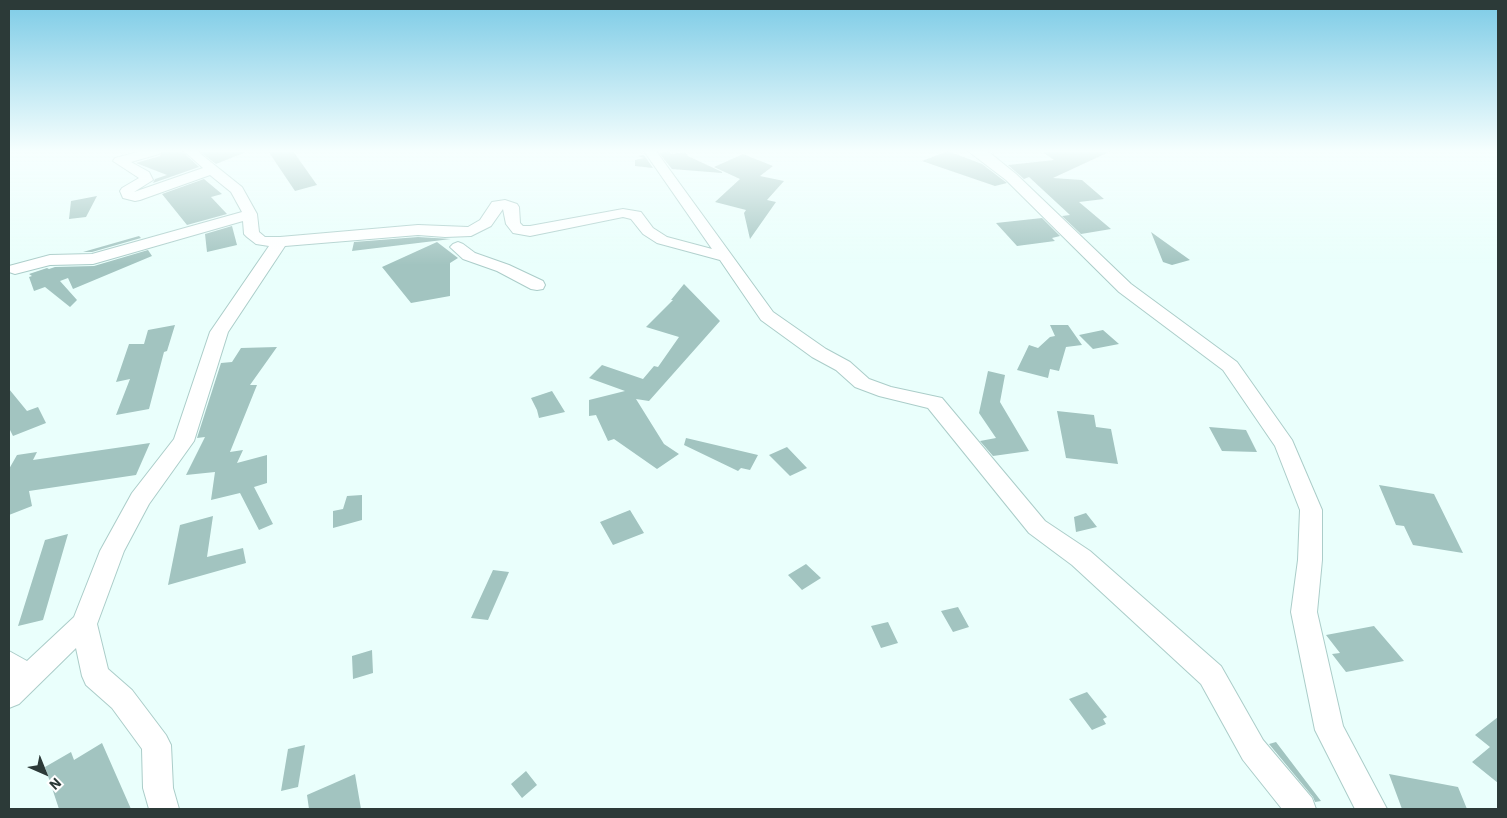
<!DOCTYPE html>
<style>
body{margin:0}
#map{position:relative;width:1507px;height:818px;overflow:hidden;background:#eafffc;font-family:"IBM Plex Sans",sans-serif}
canvas{display:block}
.frame{position:absolute;inset:0;border:10px solid #2c3a38;pointer-events:none}
.north{position:absolute;left:20px;top:748px;width:50px;height:50px;-webkit-text-stroke:4px #fff;paint-order:stroke;rotate:136deg;font-size:14px;font-weight:700;line-height:20px;text-align:center;color:#2c3a38}
.north::after{content:'';display:block;margin:auto;width:18px;height:22px;background:#2c3a38;clip-path:polygon(50% 0,100% 100%,50% 72%,0 100%)}
</style>
<div id="map">
<canvas width="1507" height="818"></canvas>
<div class="frame"></div>
<div class="north">N</div>
</div>
<script>
const ctx = document.querySelector('canvas').getContext('2d');
ctx.lineJoin = 'round';
function fillPath(path, color) { ctx.fillStyle = color; ctx.fill(path, 'evenodd'); }
const toPath = rows => new Path2D(rows.map(r => 'M' + r).join(''));
function stroke(path, color, width, dash) { ctx.strokeStyle = color; ctx.lineWidth = width; ctx.lineCap = dash ? 'butt' : 'round'; ctx.setLineDash(dash || []); ctx.stroke(path); }
fillPath(toPath([
 [162,151,182,151,199,167,153,183,155,179,167,175,136,163,160,156],
 [199,151,246,151,246,152,216,164],
 [268,151,293,151,317,185,295,191],
 [669,151,671,154,685,152,688,156,722,172,722,173,672,169,659,153],
 [948,151,982,164,1007,183,995,186,922,161],
 [1041,151,1111,151,1053,178,1082,180,1104,199,1079,202,1111,229,1081,234,1062,216,1070,215,1029,177,1024,179,1008,165,1054,160],
 [743,154,773,166,760,176,784,181,767,200,776,202,750,239,744,213,746,210,715,202,740,179,714,167],
 [644,155,653,168,635,166,635,160,644,158,638,156],
 [204,179,222,194,211,197,227,214,187,225,162,194],
 [97,196,86,217,69,219,71,201],
 [1042,218,1060,236,1052,238,1055,241,1017,246,996,223],
 [232,226,237,245,207,252,205,234],
 [1151,232,1190,260,1172,265,1163,262],
 [139,236,141,238,92,252,83,252],
 [418,237,451,239,352,251,354,242],
 [437,242,458,258,450,263,450,296,411,303,382,267],
 [148,250,152,256,73,289,68,278,60,281,77,300,70,307,45,287,34,291,29,277,32,276,29,274,47,268,49,269,55,267,94,266],
 [684,284,720,321,649,401,636,399,664,444,679,454,657,469,614,439,608,441,596,415,589,416,589,400,625,391,589,378,602,365,643,379,654,366,658,367,679,337,646,327,673,300,671,300],
 [175,325,167,351,164,352,149,409,116,415,130,379,116,382,129,344,144,344,148,330],
 [1050,325,1068,325,1082,345,1066,347,1059,371,1050,369,1048,378,1017,370,1029,345,1038,348,1050,337,1055,336],
 [1103,330,1119,344,1093,349,1079,335],
 [277,347,250,385,257,385,230,452,243,450,237,463,267,455,267,483,254,487,273,524,259,530,240,493,211,500,215,472,186,475,205,437,197,438,221,363,232,362,241,348],
 [988,371,1005,375,1000,402,1029,451,993,456,980,441,996,438,979,413],
 [9,389,27,411,38,407,46,423,13,436,9,428],
 [552,391,565,412,539,418,537,410,531,398],
 [1057,411,1094,415,1096,427,1111,429,1118,464,1066,458],
 [1209,427,1246,430,1257,452,1222,451],
 [686,438,758,455,750,470,741,468,738,471,684,445],
 [150,443,136,475,29,491,32,506,9,515,9,469,17,455,37,452,33,460],
 [787,447,807,468,790,476,769,455],
 [1379,485,1434,494,1463,553,1413,545,1404,526,1396,525],
 [362,495,362,520,333,528,333,511,343,509,347,496],
 [630,510,644,533,613,545,600,522],
 [1086,513,1097,527,1076,532,1074,517],
 [213,516,207,557,243,548,246,563,168,585,180,525],
 [68,534,43,620,18,626,45,540],
 [806,564,821,578,802,590,788,575],
 [493,570,509,572,488,620,471,618],
 [958,607,969,627,953,632,941,611],
 [888,622,898,643,881,648,871,626],
 [1374,626,1404,661,1346,672,1332,654,1340,653,1326,635],
 [372,650,373,673,353,679,352,656],
 [1087,692,1107,717,1103,719,1106,724,1092,730,1069,699],
 [1498,717,1498,783,1472,762,1490,747,1475,735],
 [1276,742,1321,801,1315,802,1313,797,1269,744],
 [102,743,131,809,59,809,45,767,71,752,74,760],
 [305,745,298,787,281,791,288,749],
 [526,771,537,785,522,798,511,784],
 [355,774,361,809,309,809,307,795],
 [1389,774,1458,787,1467,809,1402,809]
]), '#a2c4c0');
const minor = toPath([
 [142,151,160,151,159,154,131,162,149,172,153,180,134,192,203,168,184,151,197,151,242,187,257,214,259,232,265,237,280,237,418,225,468,227,480,220,492,202,505,200,517,204,519,207,520,223,523,226,530,226,623,209,641,212,653,228,667,237,712,249,644,151,656,151,773,312,826,349,850,362,869,379,891,387,942,398,1045,521,1090,551,1221,666,1263,740,1312,798,1316,809,1282,809,1243,760,1201,684,1072,565,1029,533,928,408,879,396,855,387,836,370,812,357,761,320,720,260,657,243,643,234,631,219,623,217,530,236,513,233,506,224,503,209,491,226,471,236,445,237,418,235,285,246,228,332,194,441,149,504,124,551,97,624,108,669,132,690,166,735,171,745,173,788,179,809,149,809,143,788,142,749,112,708,86,685,82,676,76,648,19,704,9,708,9,651,27,661,74,617,100,551,132,493,174,439,210,332,269,246,256,244,247,237,244,234,243,221,93,264,50,265,15,274,9,272,9,266,50,255,92,254,242,212,231,192,210,175,140,200,135,201,123,198,120,191,122,188,139,178,113,161,115,158,142,151],
 [968,151,984,151,990,153,1016,174,1131,284,1237,362,1292,440,1322,510,1322,560,1317,612,1343,726,1387,809,1355,809,1315,730,1291,612,1298,560,1300,510,1275,446,1223,370,1119,292,1006,180,968,151],
 [458,242,463,244,475,253,509,265,543,281,545,285,543,289,537,290,531,289,497,271,463,259,450,247,453,244,458,242]
]);
stroke(minor, '#abcdc9', 2);
fillPath(minor, '#fff');
const sky = ctx.createLinearGradient(0, 0, 0, 265);
sky.addColorStop(0, '#7ccbe6');
sky.addColorStop(0.57, '#f6fffe');
sky.addColorStop(1, '#f6fffe00');
ctx.fillStyle = sky;
ctx.fillRect(0, 0, 1507, 265);
</script>
